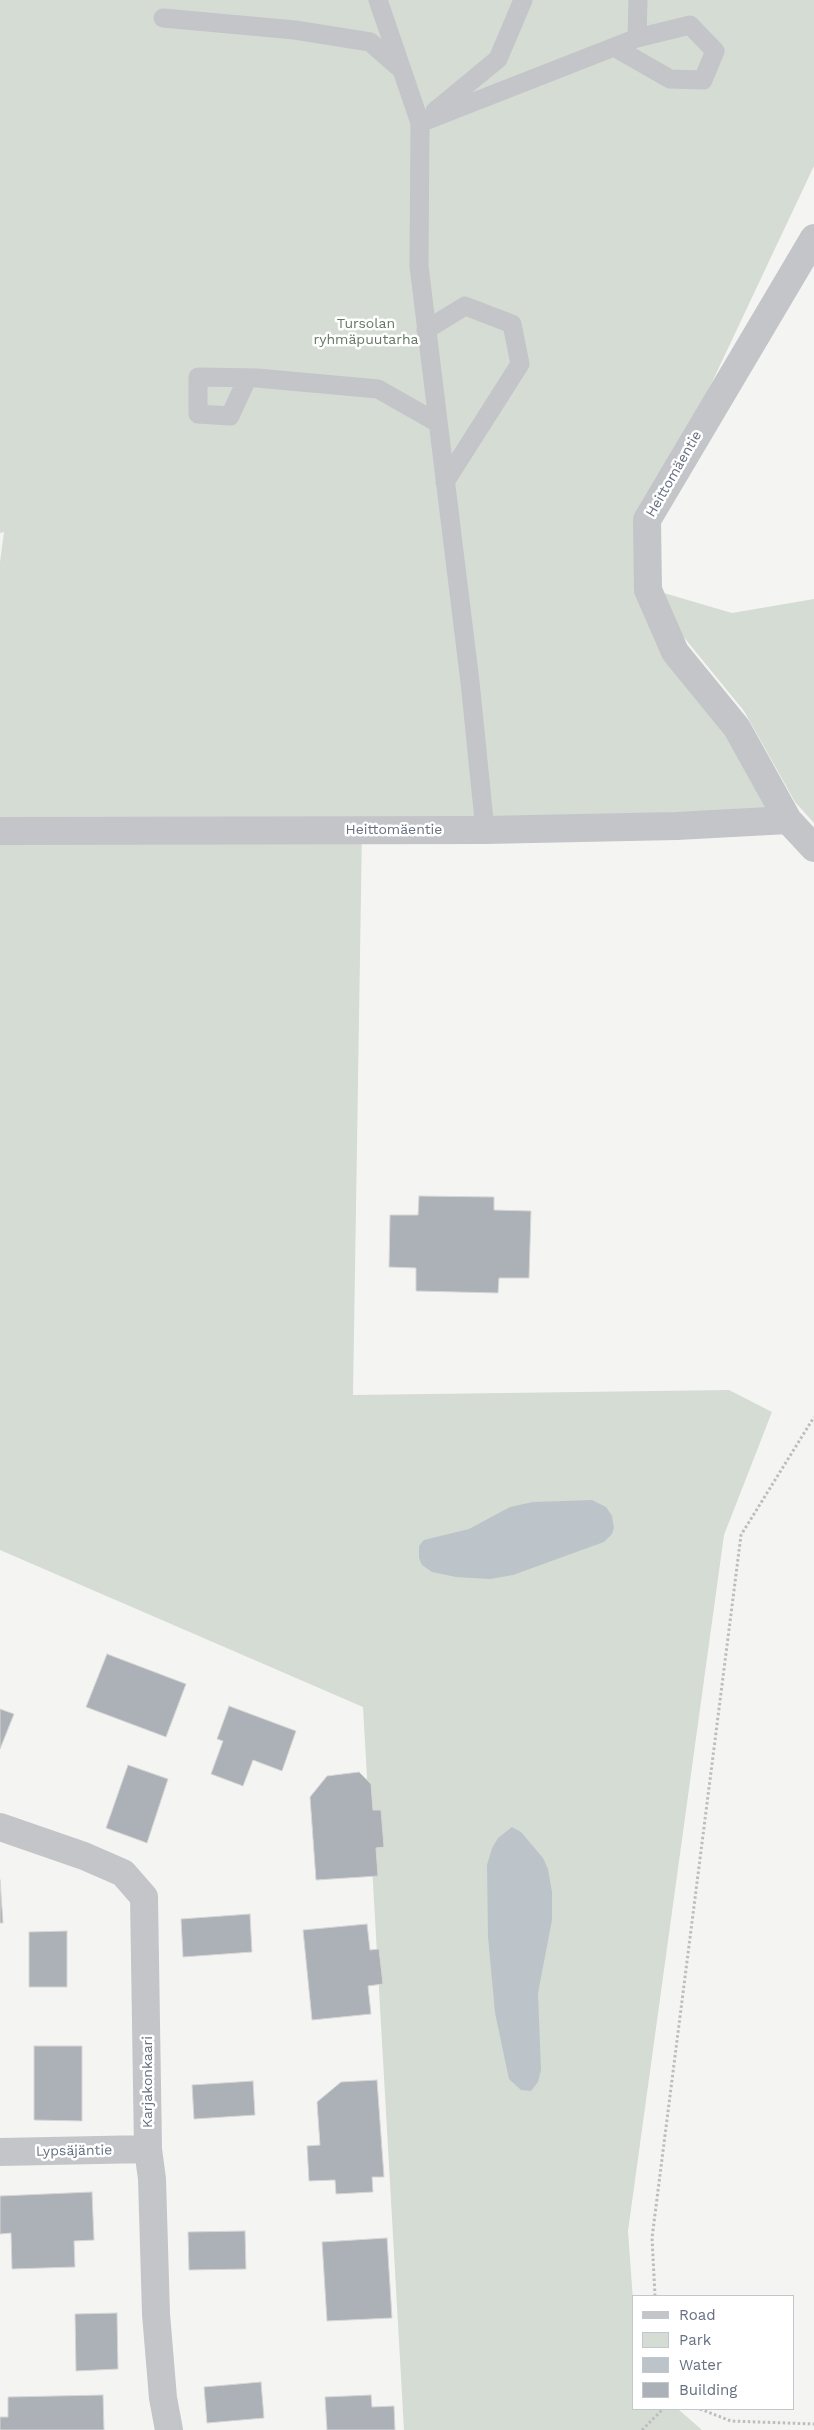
<!DOCTYPE html>
<meta charset="utf-8">
<style>
body{margin:0}
#map{position:relative;width:814px;height:2430px;overflow:hidden;background:#f4f5f2;font-family:"Work Sans",sans-serif}
canvas{display:block}
.legend{position:absolute;left:632px;top:2295px;width:162px;height:115px;box-sizing:border-box;background:#fff;border:1px solid #c2c6cd;margin:0;padding:6px 9px;list-style:none;font-size:15px;color:#667081}
.legend li{display:flex;align-items:center;gap:10px;height:25px}
.legend b{width:25px;border:1px solid #c2c6cd}
</style>
<div id="map">
<canvas width="814" height="2430"></canvas>
<ul class="legend">
<li><b style="height:6px;background:#c3c5c9"></b>Road</li>
<li><b style="height:14px;background:#d5dcd3"></b>Park</li>
<li><b style="height:14px;background:#bcc4c9"></b>Water</li>
<li><b style="height:14px;background:#acb0b7"></b>Building</li>
</ul>
</div>
<script>
const ctx = document.querySelector('canvas').getContext('2d');
ctx.lineJoin = 'round';
function fillPath(path, color) { ctx.fillStyle = color; ctx.fill(path, 'evenodd'); }
const toPath = rows => new Path2D(rows.map(r => 'M' + r).join(''));
function stroke(path, color, width, dash) { ctx.strokeStyle = color; ctx.lineWidth = width; ctx.lineCap = dash ? 'butt' : 'round'; ctx.setLineDash(dash || []); ctx.stroke(path); }
function write(font, color, halo, rows, align = 'center') {
  ctx.font = font + ' "Work Sans",sans-serif'; ctx.lineWidth = 5; ctx.setLineDash([]); ctx.textBaseline = 'middle'; ctx.strokeStyle = halo; ctx.fillStyle = color; for (const [text, x, y, turn = 0] of rows) {
    ctx.save(); ctx.translate(x, y); ctx.rotate((+turn || 0) * Math.PI / 180); ctx.textAlign = isNaN(turn) ? turn : align; if (halo) ctx.strokeText(text, 0, 0); ctx.fillText(text, 0, 0); ctx.restore();
  }
}
fillPath(toPath([
 [0,0,814,0,814,166,647,520,648,590,788,820,362,830,353,1395,729,1390,772,1412,724,1535,628,2231,633,2300,633,2409,678,2409,702,2430,404,2430,363,1707,0,1550,0,562,4,532,0,533],
 [664,593,732,613,814,599,814,823,795,802,744,711,682,635]
]), '#d5dcd3');
fillPath(toPath([
 [592,1500,606,1507,612,1516,614,1528,612,1534,604,1542,513,1575,490,1579,456,1577,432,1572,422,1565,419,1558,419,1546,424,1540,469,1529,510,1507,533,1502],
 [512,1827,521,1832,543,1858,548,1869,552,1892,552,1920,538,1993,541,2070,538,2082,531,2091,521,2090,509,2079,495,2013,488,1937,487,1865,492,1848,498,1838]
]), '#bcc4c9');
const building = toPath([
 [419,1196,494,1197,494,1210,531,1211,529,1278,499,1278,498,1293,416,1291,416,1268,389,1267,390,1215,418,1215,419,1196],
 [107,1654,186,1684,166,1737,86,1707,107,1654],
 [229,1706,296,1731,282,1771,253,1760,243,1786,211,1774,223,1741,217,1739,229,1706],
 [0,1709,14,1714,0,1749,0,1709],
 [128,1765,168,1779,147,1843,106,1828,128,1765],
 [359,1772,371,1784,373,1810,381,1810,384,1847,376,1848,378,1876,316,1880,310,1797,327,1776,359,1772],
 [0,1880,3,1923,0,1923,0,1880],
 [250,1914,252,1952,183,1957,181,1919,250,1914],
 [367,1924,370,1950,379,1949,383,1984,368,1986,371,2014,312,2020,303,1930,367,1924],
 [67,1931,67,1987,29,1987,29,1932,67,1931],
 [34,2046,82,2046,82,2121,34,2120,34,2046],
 [377,2080,384,2177,372,2177,373,2192,336,2194,335,2180,309,2181,307,2146,320,2145,317,2102,341,2082,377,2080],
 [253,2081,255,2115,194,2119,192,2085,253,2081],
 [92,2192,94,2240,74,2241,75,2267,12,2269,11,2233,0,2234,0,2196,92,2192],
 [245,2231,246,2269,189,2270,188,2232,245,2231],
 [387,2238,392,2318,327,2321,322,2242,387,2238],
 [117,2313,118,2369,76,2371,75,2314,117,2313],
 [261,2382,264,2418,207,2423,204,2387,261,2382],
 [103,2395,104,2430,0,2430,0,2417,8,2417,8,2397,103,2395],
 [371,2395,372,2407,394,2406,395,2430,327,2430,325,2397,371,2395]
]);
fillPath(building, '#acb0b7');
stroke(building, '#d6d6d4', 1);
stroke(toPath([
 [655,2296,652,2238,741,1535,814,1417],
 [700,2409,731,2421,814,2424],
 [642,2430,663,2409]
]), '#bcbdc0', 3, [2.5, 2.5]);
stroke(toPath([
 [378,0,420,123,419,266,470,682,485,830],
 [163,18,295,30,370,42,401,69],
 [614,47,670,79,703,80,715,51,690,25,637,38],
 [435,111,498,59,523,0],
 [420,123,637,38,638,0],
 [426,330,465,306,512,324,520,364,445,482],
 [247,379,230,416,198,414,198,377,257,378,378,389,438,423]
]), '#c3c5c9', 19);
stroke(toPath([
 [814,238,647,520,648,590,675,652,737,728,788,820,814,848],
 [0,831,485,830,677,826,788,820],
 [0,1827,84,1856,123,1873,144,1897,148,2149,152,2179,156,2314,163,2398,169,2430],
 [0,2152,148,2149]
]), '#c3c5c9', 28);
write('14px', '#657864', '#fff', [
 ["Tursolan",366,324],
 ["ryhmäpuutarha",366,340]
]);
write('14px', '#667081', '#fff', [
 ["Heittomäentie",674,474,-60],
 ["Heittomäentie",394,830],
 ["Karjakonkaari",148,2082,-90],
 ["Lypsäjäntie",74,2151,-1]
]);
</script>
